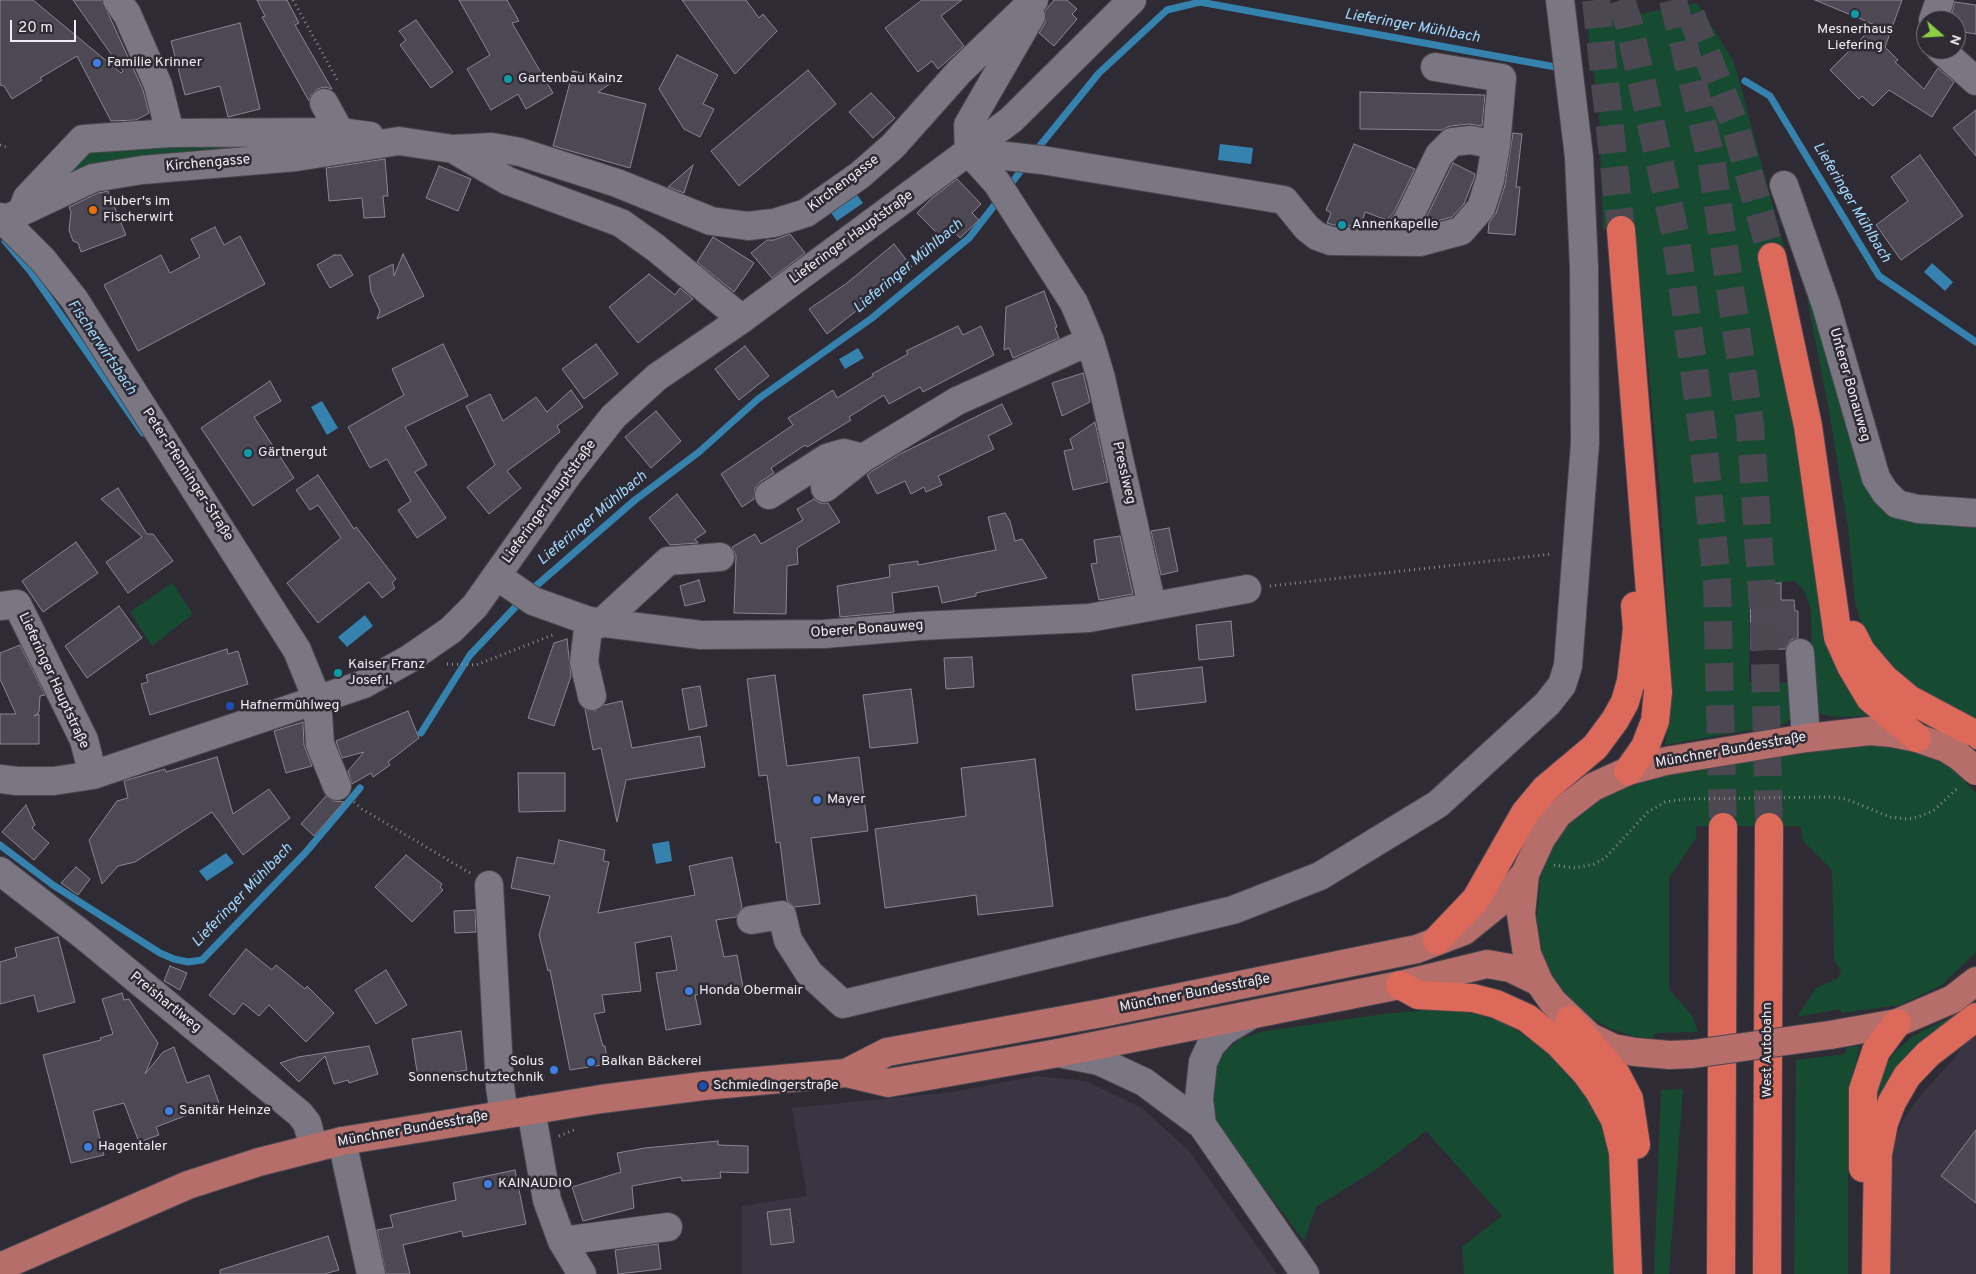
<!DOCTYPE html>
<meta charset="utf-8">
<style>
body{margin:0}
#map{position:relative;width:1976px;height:1274px;overflow:hidden;background:#2f2b35;font-family:Overpass,sans-serif}
canvas{display:block}
.north{position:absolute;left:1916px;top:10px;width:50px;height:50px;box-sizing:border-box;background:#2f2b35;border:1px solid #7b7881;border-radius:50%;rotate:109deg;font-size:14px;font-weight:700;line-height:20px;text-align:center;color:#eeebf2}
.north::after{content:'';display:block;margin:auto;width:18px;height:22px;background:#8dce44;clip-path:polygon(50% 0,100% 100%,50% 72%,0 100%)}
.scale{position:absolute;left:10px;top:20px;width:66px;height:22px;box-sizing:border-box;border:2px solid #eeebf2;border-top:0;padding-left:6px;font-size:15px;line-height:18px;white-space:nowrap;color:#eeebf2;-webkit-text-stroke:4px #2f2b35;paint-order:stroke}
</style>
<div id="map">
<canvas width="1976" height="1274"></canvas>
<div class="north">N</div>
<div class="scale">20 m</div>
</div>
<script>
const ctx = document.querySelector('canvas').getContext('2d');
ctx.lineJoin = 'round';
function fillPath(path, color) { ctx.fillStyle = color; ctx.fill(path, 'evenodd'); }
const toPath = rows => new Path2D(rows.map(r => 'M' + r).join(''));
function stroke(path, color, width, dash) { ctx.strokeStyle = color; ctx.lineWidth = width; ctx.lineCap = dash ? 'butt' : 'round'; ctx.setLineDash(dash || []); ctx.stroke(path); }
function write(font, color, halo, rows, align = 'center') {
  ctx.font = font + ' Overpass,sans-serif'; ctx.lineWidth = 5; ctx.setLineDash([]); ctx.textBaseline = 'middle'; ctx.strokeStyle = halo; ctx.fillStyle = color; for (const [text, x, y, turn = 0] of rows) {
    ctx.save(); ctx.translate(x, y); ctx.rotate((+turn || 0) * Math.PI / 180); ctx.textAlign = isNaN(turn) ? turn : align; if (halo) ctx.strokeText(text, 0, 0); ctx.fillText(text, 0, 0); ctx.restore();
  }
}
fillPath(toPath([
 [1976,1033,1976,1274,1887,1274,1887,1180,1893,1145,1904,1118,1926,1089,1954,1059,1966,1041],
 [1036,1076,1086,1081,1142,1108,1189,1151,1277,1274,742,1274,742,1206,807,1196,792,1108,952,1092]
]), '#3a3443');
fillPath(toPath([
 [1697,3,1734,62,1786,254,1762,259,1868,713,1865,716,1835,717,1816,713,1812,672,1811,610,1804,590,1794,581,1750,585,1749,682,1790,683,1796,714,1784,724,1665,745,1671,708,1671,669,1660,489,1635,228,1603,230,1599,109,1587,24],
 [139,144,303,145,38,194,88,150],
 [1807,299,1816,306,1868,481,1976,521,1976,726,1902,685,1866,639,1855,602,1848,528,1829,410],
 [172,583,193,614,152,646,130,612],
 [1875,745,1918,752,1948,765,1976,793,1976,952,1942,985,1900,1005,1842,1013,1840,1009,1797,1017,1816,988,1838,978,1841,970,1834,960,1832,870,1803,841,1800,826,1696,826,1696,838,1669,878,1669,989,1692,1016,1698,1032,1655,1033,1652,1039,1632,1036,1611,1029,1593,1019,1575,1006,1555,983,1543,957,1537,919,1540,880,1549,854,1568,825,1601,796,1671,773,1805,749],
 [1976,999,1976,1006,1879,1111,1876,1101,1877,1089,1886,1065,1894,1053,1913,1036,1953,1016],
 [1439,1009,1480,1015,1505,1023,1545,1050,1586,1092,1606,1126,1617,1176,1616,1274,1464,1274,1462,1247,1502,1216,1426,1131,1375,1170,1316,1207,1304,1241,1220,1129,1212,1109,1214,1067,1226,1051,1240,1039,1260,1032,1383,1014],
 [1860,1046,1849,1090,1848,1109,1848,1274,1794,1274,1796,1060,1845,1054,1847,1047],
 [1683,1089,1669,1274,1654,1274,1661,1090]
]), '#164b31');
fillPath(toPath([
 [1220,144,1253,148,1251,164,1218,160],
 [855,192,863,203,837,221,829,210],
 [1932,263,1953,282,1945,291,1924,272],
 [858,348,864,358,845,369,839,359],
 [322,401,338,428,327,435,311,407],
 [365,615,373,626,347,647,338,637],
 [669,841,672,861,656,864,652,844],
 [226,853,234,863,207,881,199,871]
]), '#3482ad');
stroke(toPath([
 [1745,81,1770,96,1879,276,1976,342],
 [1034,153,1099,73,1167,10,1200,2,1561,68],
 [1007,189,1026,164],
 [5,241,31,272,143,433],
 [529,592,635,500,699,452,758,399,872,318,969,238,1000,198],
 [421,733,470,655,522,600],
 [0,845,53,885,160,953,174,959,188,962,202,960,306,852,360,788]
]), '#3482ad', 7);
const building = toPath([
 [0,0,33,0,121,73,123,71,73,0,102,0,143,90,149,113,136,120,111,121,77,56,40,78,42,80,12,99,4,86,0,85,0,0],
 [257,0,287,0,299,23,295,25,332,89,325,87,317,89,311,95,309,101,262,17,265,16,257,0],
 [459,0,507,0,519,21,512,23,553,93,526,109,518,94,491,110,467,69,490,55,459,0],
 [682,0,746,0,759,18,763,14,777,31,735,74,682,0],
 [922,0,962,0,941,16,964,46,938,69,932,61,918,72,885,28,922,0],
 [1054,0,1067,0,1077,9,1072,14,1077,19,1054,46,1039,33,1045,23,1045,11,1054,0],
 [1815,0,1902,0,1885,47,1898,60,1895,62,1924,89,1938,68,1954,82,1932,117,1889,90,1873,106,1862,96,1859,99,1830,70,1875,25,1815,0],
 [1955,2,1976,5,1976,34,1956,31,1956,20,1950,20,1955,2],
 [416,20,453,72,431,88,400,45,406,40,399,31,416,20],
 [240,23,260,109,228,117,220,86,185,95,171,41,240,23],
 [677,55,718,75,703,104,714,109,700,137,684,129,659,89,677,55],
 [808,70,836,104,739,186,711,151,808,70],
 [573,71,614,81,598,92,646,104,630,168,553,146,573,71],
 [1360,92,1485,95,1482,126,1469,124,1450,126,1442,130,1360,129,1360,92],
 [871,93,895,118,873,138,849,112,871,93],
 [1976,110,1976,156,1953,128,1976,110],
 [1513,133,1522,134,1516,187,1520,187,1515,235,1488,233,1489,223,1496,213,1505,185,1513,133],
 [1354,144,1415,169,1394,212,1387,220,1365,212,1361,226,1334,225,1327,223,1331,213,1326,210,1354,144],
 [1920,155,1963,216,1901,260,1876,225,1908,201,1891,177,1920,155],
 [385,159,388,196,383,196,385,217,364,218,362,198,329,201,326,168,385,159],
 [1453,163,1475,174,1475,176,1464,204,1452,217,1437,221,1427,216,1453,163],
 [693,165,684,193,668,187,693,165],
 [439,166,471,179,458,211,426,198,439,166],
 [957,179,981,204,972,213,979,220,960,238,955,233,946,242,917,213,932,198,957,179],
 [108,191,126,235,81,252,78,243,73,241,69,230,71,212,69,207,98,193,108,191],
 [215,227,224,245,240,236,265,284,138,351,104,285,161,255,170,273,200,257,191,239,215,227],
 [790,234,805,253,772,278,751,253,767,240,774,240,790,234],
 [713,237,754,263,734,292,697,262,713,237],
 [894,244,912,267,827,334,809,309,847,283,894,244],
 [403,254,424,296,377,319,380,311,371,292,369,276,393,264,394,276,403,254],
 [334,255,341,255,353,275,330,288,317,265,334,255],
 [649,274,675,295,680,288,693,299,638,343,609,307,649,274],
 [1044,291,1057,327,1055,328,1059,338,1013,358,1009,348,1004,350,1006,307,1044,291],
 [958,326,963,335,981,326,994,355,923,392,920,387,889,404,884,395,849,417,851,420,807,447,805,445,771,468,774,473,760,482,755,488,754,499,742,507,721,474,793,425,788,418,833,390,837,398,873,376,872,374,908,354,906,351,958,326],
 [443,344,468,396,405,427,427,465,415,472,446,518,417,538,398,510,411,501,387,459,370,468,348,427,404,395,392,369,443,344],
 [596,344,618,374,584,399,562,369,596,344],
 [745,346,769,376,739,400,715,369,745,346],
 [1083,373,1090,402,1062,416,1052,383,1083,373],
 [270,381,281,401,254,417,294,478,253,506,201,428,270,381],
 [571,390,583,407,557,426,560,432,507,471,521,488,489,514,467,487,495,465,466,406,490,394,503,421,536,397,547,412,571,390],
 [1002,404,1012,424,988,436,994,449,938,476,942,485,926,492,924,487,911,494,905,481,877,494,867,475,872,471,900,454,1002,404],
 [656,411,681,441,651,468,625,437,656,411],
 [1095,422,1108,482,1073,490,1064,451,1073,449,1070,439,1095,422],
 [318,475,354,529,356,527,396,579,392,583,395,588,382,598,369,582,318,623,287,583,341,538,318,505,310,510,296,490,318,475],
 [118,488,147,534,153,534,173,561,128,593,106,562,142,537,101,499,118,488],
 [677,494,706,532,695,539,698,543,670,545,649,518,677,494],
 [814,499,820,503,828,503,840,522,797,548,798,564,787,566,786,614,734,613,736,556,732,547,755,534,761,544,803,520,797,509,814,499],
 [1005,513,1010,521,1015,541,1022,539,1047,578,976,593,976,596,942,603,938,586,892,593,894,612,840,617,837,586,890,577,889,565,918,561,918,565,996,550,988,517,1005,513],
 [1169,528,1178,571,1161,575,1151,531,1169,528],
 [1120,536,1133,594,1099,600,1091,564,1097,563,1094,540,1120,536],
 [76,542,98,573,43,612,22,581,76,542],
 [699,580,705,601,685,606,680,586,699,580],
 [1781,583,1781,600,1794,600,1795,611,1798,611,1798,638,1791,640,1785,649,1751,650,1750,584,1781,583],
 [119,606,142,638,87,678,65,646,119,606],
 [1231,621,1234,656,1199,660,1196,625,1231,621],
 [567,639,571,676,554,726,528,718,554,643,567,639],
 [20,645,45,695,40,696,39,712,34,716,39,714,39,744,0,744,0,714,16,714,0,679,0,653,20,645],
 [227,649,228,654,238,651,248,684,150,715,141,684,148,682,146,675,227,649],
 [972,657,974,687,946,689,944,658,972,657],
 [1202,667,1206,702,1136,710,1132,675,1202,667],
 [775,675,787,766,859,757,868,831,811,838,820,904,795,907,787,900,780,842,776,843,767,775,759,776,747,679,775,675],
 [700,686,707,726,689,730,682,689,700,686],
 [911,689,918,743,870,748,863,695,911,689],
 [622,701,632,748,700,736,705,767,626,780,617,822,601,748,593,750,585,709,595,711,604,705,622,701],
 [408,711,419,738,388,762,390,765,373,777,371,773,352,784,348,771,364,752,342,758,336,741,408,711],
 [303,722,304,745,312,766,286,773,274,731,303,722],
 [217,757,233,814,269,789,290,818,243,855,212,812,135,862,118,866,102,884,89,840,117,801,128,798,124,781,165,769,166,772,217,757],
 [1035,759,1053,906,978,915,976,895,885,908,875,829,966,816,961,768,1035,759],
 [518,773,565,773,565,811,519,812,518,773],
 [326,796,334,801,344,802,314,836,301,824,326,796],
 [26,805,35,825,32,828,49,843,34,860,2,832,26,805],
 [559,840,605,850,603,861,609,862,598,913,695,895,689,866,732,857,742,907,736,917,716,920,724,957,737,955,743,987,695,995,701,1024,666,1030,656,973,677,970,671,936,635,943,641,991,602,995,605,1012,594,1014,603,1046,605,1046,608,1064,570,1070,550,970,548,971,539,935,550,896,511,888,517,857,554,864,559,840],
 [406,855,442,884,440,887,443,890,412,922,375,887,406,855],
 [76,867,90,879,78,895,61,883,76,867],
 [475,910,476,932,455,933,454,911,475,910],
 [58,937,75,1002,38,1012,34,995,0,1004,0,962,17,957,15,948,58,937],
 [246,949,272,970,276,965,305,989,307,986,334,1013,306,1042,269,1005,259,1016,243,1003,234,1015,209,995,246,949],
 [170,966,187,973,180,990,164,981,170,966],
 [386,970,407,1005,376,1024,355,990,386,970],
 [122,993,124,1000,129,999,158,1043,145,1074,163,1052,174,1047,187,1083,209,1075,219,1103,156,1127,159,1135,139,1142,124,1103,93,1111,104,1155,71,1163,43,1055,101,1040,100,1038,113,1034,102,999,122,993],
 [461,1031,467,1070,418,1078,412,1039,461,1031],
 [369,1046,378,1074,349,1083,348,1080,334,1084,325,1056,299,1082,280,1063,298,1057,369,1046],
 [1976,1130,1976,1203,1941,1176,1976,1130],
 [718,1141,718,1145,748,1146,748,1173,720,1172,721,1178,682,1181,681,1177,632,1186,634,1208,583,1221,572,1187,621,1172,617,1153,645,1148,718,1141],
 [515,1170,526,1224,463,1237,462,1231,403,1245,410,1274,386,1274,377,1230,393,1227,390,1215,456,1200,453,1183,515,1170],
 [790,1209,794,1242,771,1245,767,1212,790,1209],
 [328,1236,339,1270,324,1274,220,1274,220,1270,328,1236],
 [658,1244,661,1269,618,1274,615,1250,658,1244]
]);
fillPath(building, '#4d4954');
stroke(building, '#898591', 1);
stroke(toPath([
 [1596,0,1621,230],
 [1621,0,1629,24,1675,233,1702,428,1717,583,1723,827],
 [1673,0,1711,159,1750,424,1764,622,1769,827],
 [1691,15,1735,125,1772,257]
]), '#4c4851', 28, [28, 14]);
const minor = toPath([
 [117,0,127,14,158,85,170,133],
 [1933,20,1940,0],
 [1941,50,1976,81],
 [324,103,340,132],
 [453,149,508,181,621,223,656,248,742,319],
 [969,152,1042,160,1284,200,1307,228,1317,236,1331,241,1420,242,1461,231,1481,208,1490,180,1496,145,1502,78,1435,67],
 [969,152,997,183,1074,303,1090,341,1101,378,1152,606],
 [969,152,968,125,1031,16],
 [1784,185,1826,305,1876,478,1885,492,1897,504,1918,509,1976,513],
 [24,206,27,198,83,139,170,133,340,132,370,136],
 [0,217,43,260,74,299,297,650,317,699,320,744,337,786],
 [0,222,93,178,142,170,296,157,399,141,453,149,492,147,520,152,617,183,711,221,748,226,774,223,806,213,860,175,893,146,959,72,1034,0],
 [1374,240,1395,235,1407,221,1439,155,1452,142,1471,140,1496,145],
 [825,488,863,458,957,401,1090,341],
 [769,495,827,458,844,453,863,458],
 [497,576,533,601,589,621,701,635,824,634,919,626,1089,618,1247,589],
 [0,606,17,604,84,740,93,775],
 [589,621,584,662,592,696],
 [600,624,668,561,720,557],
 [1800,653,1806,738],
 [0,779,17,781,54,781,93,775,364,684,409,659,451,630,475,606,569,473,613,417,657,377,742,319,1011,120,1132,0],
 [0,871,83,935,300,1114,307,1123,314,1148],
 [489,885,500,1087,504,1114],
 [751,920,782,915,788,940,809,973,843,1004,1233,910,1320,876,1438,804,1547,704,1562,685,1568,666,1585,443,1584,267,1579,157,1560,0],
 [1058,1053,1099,1061,1144,1082,1202,1125,1305,1274],
 [531,1110,547,1200,562,1241,582,1274],
 [1202,1125,1199,1099,1203,1062,1211,1045,1224,1031,1251,1015],
 [342,1141,371,1274],
 [562,1241,668,1227]
]);
const major = toPath([
 [1830,1035,1897,1023,1953,999,1976,981],
 [1670,1055,1635,1052,1613,1048,1590,1037,1553,1002,1539,982,1527,954,1521,914,1525,874,1541,839,1558,814,1593,787,1628,771,1666,761,1806,738,1870,731,1892,733,1917,738,1946,748,1959,756],
 [846,1073,887,1052,1102,1013,1417,949,1464,931,1501,901,1525,874],
 [0,1267,188,1185,259,1162,342,1141,601,1099,703,1086,846,1073,888,1083,1058,1053,1400,985,1487,964,1510,968,1539,982]
]);
const highway = toPath([
 [1621,230,1658,692,1655,721,1645,747,1628,771],
 [1772,257,1808,426,1838,637,1851,666,1870,698,1917,738],
 [1853,635,1861,651,1885,679,1909,699,1976,735],
 [1437,940,1476,899,1525,813,1545,789,1595,747,1615,720,1625,702,1631,681,1637,629,1635,606],
 [1400,985,1418,995,1473,998,1496,1004,1527,1018,1558,1043,1586,1073,1599,1091,1615,1120,1623,1152,1628,1274],
 [1570,1020,1616,1074,1629,1099,1636,1145],
 [1863,1168,1863,1090,1876,1051,1897,1023],
 [1721,1274,1723,827],
 [1767,1274,1769,827],
 [1876,1274,1878,1154,1884,1123,1892,1102,1907,1076,1928,1054,1976,1017]
]);
stroke(minor, '#4b474f', 30);
stroke(major, '#4b474f', 30);
stroke(highway, '#4b474f', 30);
stroke(toPath([
 [293,0,339,83],
 [0,145,6,147],
 [1270,586,1552,554],
 [447,664,476,665,555,634],
 [354,802,362,809,470,873],
 [1554,865,1575,868,1594,864,1605,858,1648,812,1665,802,1685,799,1832,797,1846,799,1890,817,1907,819,1918,817,1933,811,1959,787],
 [524,1082,545,1078],
 [559,1136,574,1130]
]), '#8b8890', 3, [1, 4]);
stroke(minor, '#7a7682', 28);
stroke(major, '#b56e6a', 28);
stroke(highway, '#dd695a', 28);
const majorBridge = toPath([
 [1959,756,1976,771],
 [1670,1055,1693,1054,1830,1035]
]);
stroke(majorBridge, '#4b474f', 30, []);
stroke(majorBridge, '#b56e6a', 28);
for (const [x, y, r, color] of [
 [1855,14,5,"#0f9aa8"],
 [97,63,5,"#3f7fe0"],
 [508,79,5,"#0f9aa8"],
 [93,210,5,"#e8710a"],
 [1342,225,5,"#0f9aa8"],
 [248,453,5,"#0f9aa8"],
 [338,673,5,"#0f9aa8"],
 [230,706,5,"#1a4fb4"],
 [817,800,5,"#3f7fe0"],
 [689,991,5,"#3f7fe0"],
 [591,1062,5,"#3f7fe0"],
 [554,1070,5,"#3f7fe0"],
 [703,1086,5,"#1a4fb4"],
 [169,1111,5,"#3f7fe0"],
 [88,1147,5,"#3f7fe0"],
 [488,1184,5,"#3f7fe0"]
]) { const dot = new Path2D(); dot.arc(x, y, r, 0, 2 * Math.PI); ctx.fillStyle = color; ctx.fill(dot); stroke(dot, '#2f2b35', 2); }
write('14px', '#eeebf2', '#2f2b35', [
 ["Mesnerhaus",1855,30,"center"],
 ["Liefering",1855,46,"center"],
 ["Familie Krinner",107,63],
 ["Gartenbau Kainz",518,79],
 ["Huber's im",103,202],
 ["Fischerwirt",103,218],
 ["Annenkapelle",1352,225],
 ["Gärtnergut",258,453],
 ["Kaiser Franz",348,665],
 ["Josef I.",348,681],
 ["Hafnermühlweg",240,706],
 ["Mayer",827,800],
 ["Honda Obermair",699,991],
 ["Solus",544,1062,"right"],
 ["Sonnenschutztechnik",544,1078,"right"],
 ["Balkan Bäckerei",601,1062],
 ["Schmiedingerstraße",713,1086],
 ["Sanitär Heinze",179,1111],
 ["Hagentaler",98,1147],
 ["KAINAUDIO",498,1184]
], 'left');
write('14px', '#eeebf2', '#2f2b35', [
 ["Kirchengasse",208,164,-5],
 ["Kirchengasse",844,184,-37],
 ["Lieferinger Hauptstraße",852,238,-36],
 ["Unterer Bonauweg",1849,385,74],
 ["Presslweg",1123,473,77],
 ["Peter-Pfenninger-Straße",187,475,57],
 ["Lieferinger Hauptstraße",550,502,-54],
 ["Oberer Bonauweg",867,630,-4],
 ["Lieferinger Hauptstraße",53,681,65],
 ["Münchner Bundesstraße",1731,751,-10],
 ["Münchner Bundesstraße",1195,994,-11],
 ["Preishartlweg",165,1003,39],
 ["West Autobahn",1768,1050,-90],
 ["Münchner Bundesstraße",413,1130,-10]
]);
write('italic 15px', '#9fd9fe', '#2f2b35', [
 ["Lieferinger Mühlbach",1412,27,10],
 ["Lieferinger Mühlbach",1851,203,59],
 ["Lieferinger Mühlbach",909,267,-40],
 ["Fischerwirtsbach",101,348,56],
 ["Lieferinger Mühlbach",593,519,-40],
 ["Lieferinger Mühlbach",243,896,-46]
]);
</script>
